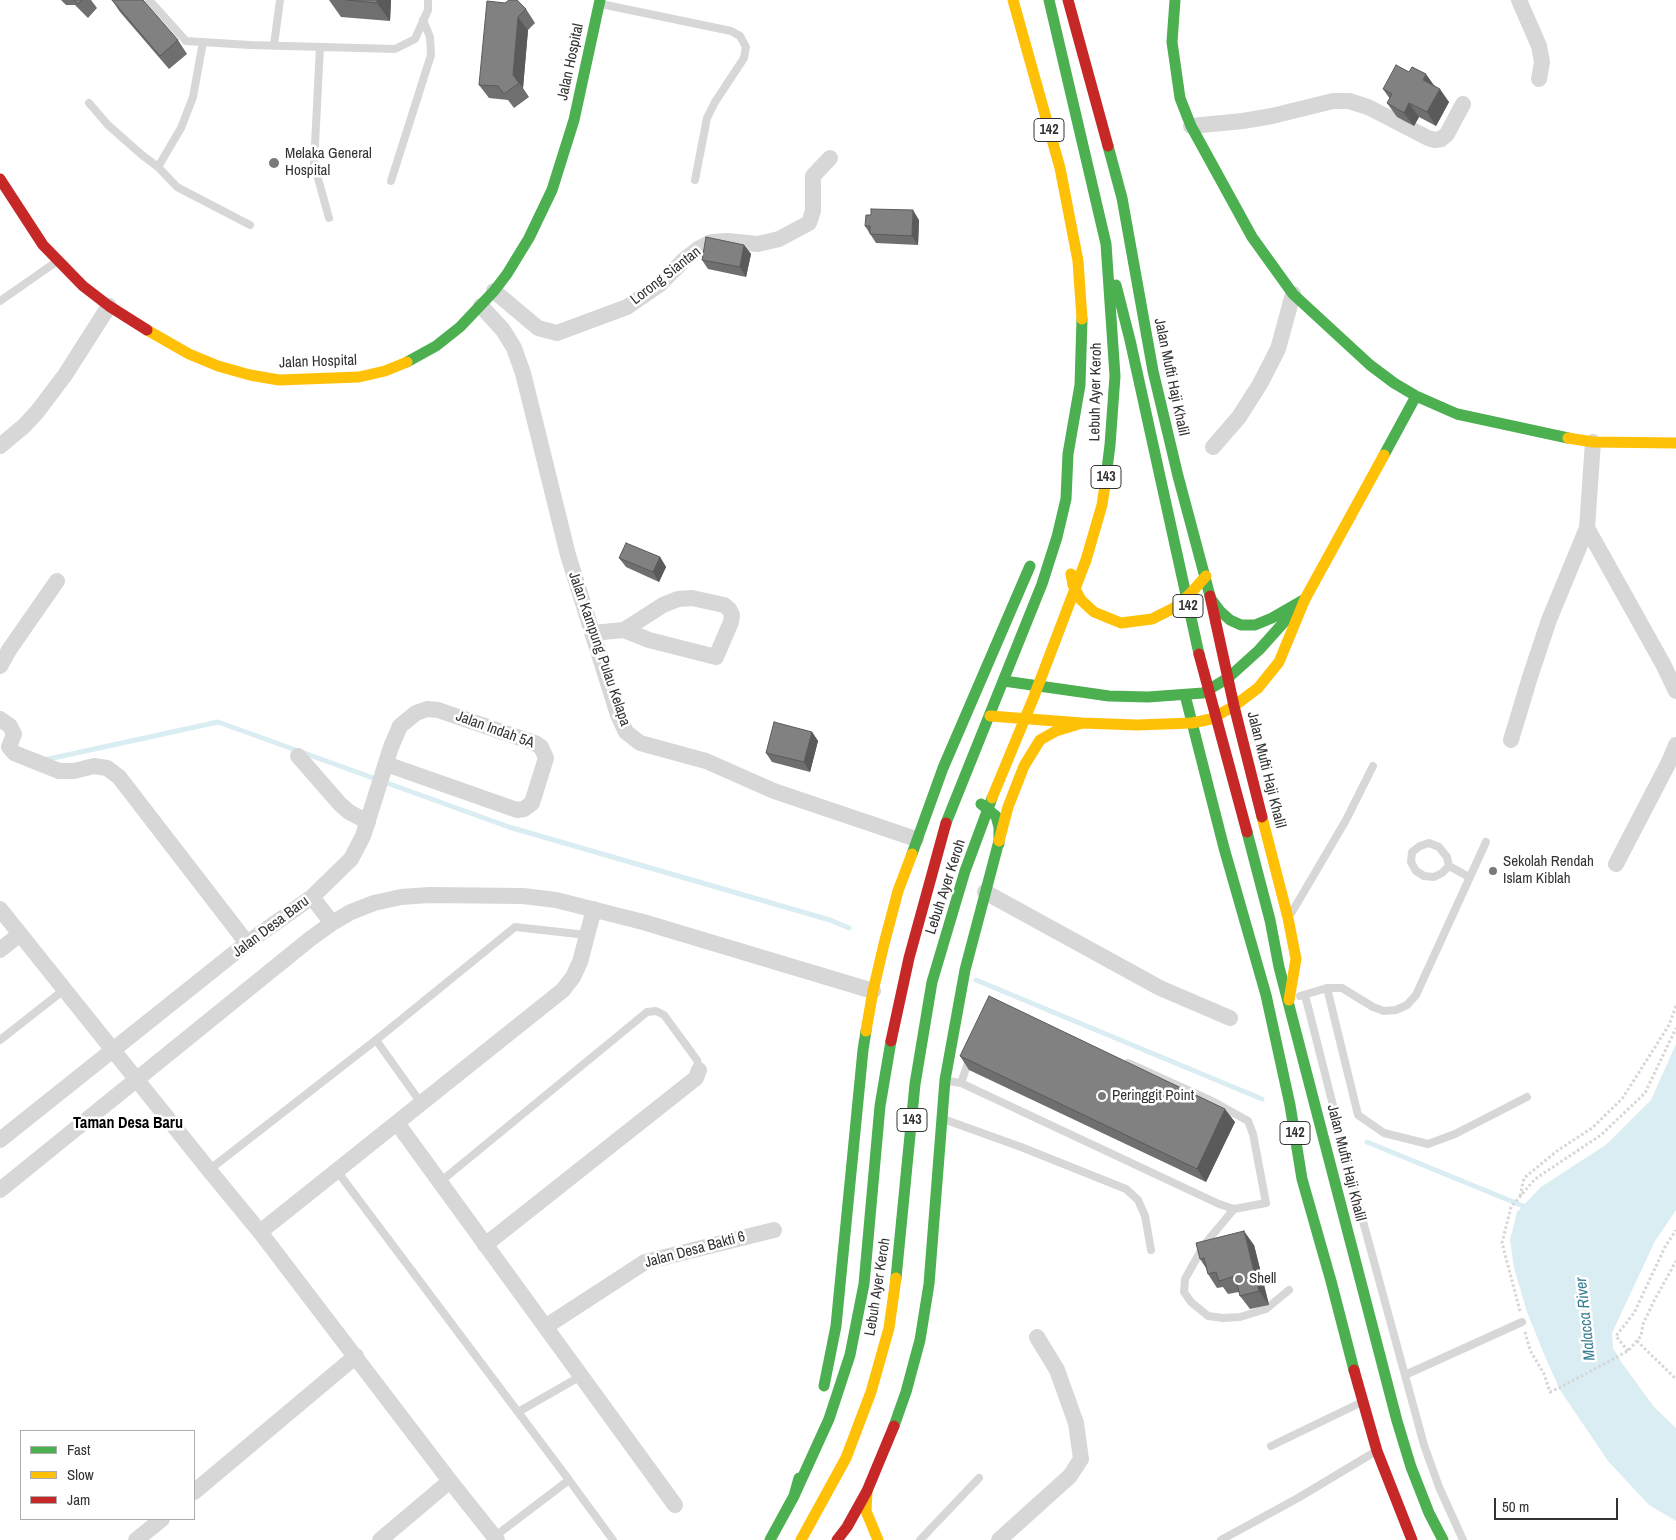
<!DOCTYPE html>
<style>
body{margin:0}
#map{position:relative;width:1676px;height:1540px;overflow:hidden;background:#fff;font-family:"Archivo Narrow",sans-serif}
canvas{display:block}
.legend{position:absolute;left:20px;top:1430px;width:175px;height:90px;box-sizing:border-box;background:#fff;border:1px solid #adadad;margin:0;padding:6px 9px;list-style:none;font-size:15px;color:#333}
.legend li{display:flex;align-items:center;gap:10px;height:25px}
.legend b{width:25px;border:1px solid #adadad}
.scale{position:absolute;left:1494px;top:1498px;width:124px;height:22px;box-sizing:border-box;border:2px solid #333;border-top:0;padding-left:6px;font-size:15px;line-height:18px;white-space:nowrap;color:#333;-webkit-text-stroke:4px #fff;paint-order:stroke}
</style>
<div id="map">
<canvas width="1676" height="1540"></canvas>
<ul class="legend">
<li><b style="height:6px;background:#4caf50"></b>Fast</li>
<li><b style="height:6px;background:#ffc107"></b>Slow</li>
<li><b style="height:6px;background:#c62828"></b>Jam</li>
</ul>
<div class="scale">50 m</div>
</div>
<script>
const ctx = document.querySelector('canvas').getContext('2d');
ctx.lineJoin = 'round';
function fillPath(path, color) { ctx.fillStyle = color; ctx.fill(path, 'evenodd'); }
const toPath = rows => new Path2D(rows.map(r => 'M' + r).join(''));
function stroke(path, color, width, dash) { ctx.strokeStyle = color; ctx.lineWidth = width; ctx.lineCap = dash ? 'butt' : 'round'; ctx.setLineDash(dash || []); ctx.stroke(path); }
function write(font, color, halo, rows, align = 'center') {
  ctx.font = font + ' "Archivo Narrow",sans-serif'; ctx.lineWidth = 5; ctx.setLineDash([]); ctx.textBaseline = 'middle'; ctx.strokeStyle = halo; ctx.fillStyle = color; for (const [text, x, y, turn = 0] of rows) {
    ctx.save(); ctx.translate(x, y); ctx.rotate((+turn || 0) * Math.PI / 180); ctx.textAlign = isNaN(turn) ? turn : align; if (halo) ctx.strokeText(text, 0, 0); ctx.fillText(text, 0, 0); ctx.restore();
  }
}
fillPath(toPath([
 [1676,1044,1676,1210,1655,1241,1612,1333,1613,1348,1622,1363,1654,1407,1676,1428,1676,1521,1649,1505,1608,1461,1560,1390,1544,1354,1527,1312,1514,1268,1510,1240,1517,1212,1541,1187,1607,1144,1651,1100]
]), '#daedf2');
stroke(toPath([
 [44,760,218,722,509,827,830,920,849,928],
 [976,980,1262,1099],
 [1367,1142,1528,1208]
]), '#daedf2', 5);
stroke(toPath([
 [1520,1196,1524,1178,1557,1151,1592,1128,1622,1099,1669,1025,1676,1006],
 [1520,1311,1502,1243,1511,1207,1535,1179,1601,1135,1645,1093,1676,1028],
 [1525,1332,1530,1350,1544,1374,1550,1392,1557,1389,1628,1351,1641,1336,1643,1324,1654,1301,1676,1261],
 [1637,1341,1676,1379],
 [1628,1351,1616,1336,1634,1313,1665,1247,1676,1230]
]), '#d6d6d6', 3, [2.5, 2.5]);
stroke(toPath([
 [149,0,186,41,250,45,395,49,415,39,428,10,428,0],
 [601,4,731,31,740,36,746,47,744,58,715,102,707,118,695,180],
 [203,42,193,97,181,128,158,167,177,187,250,225],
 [274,45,280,0],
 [320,47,314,164,329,218],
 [89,103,108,125,142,155,158,167],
 [391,181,431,55,430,37,423,20],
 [0,301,56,262],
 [1449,866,1442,873,1434,877,1424,876,1416,871,1411,862,1412,852,1420,846,1429,843,1439,847,1447,857,1449,866,1469,877],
 [1292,912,1346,820,1373,766],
 [1327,988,1358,1115,1384,1133,1428,1144,1455,1134,1527,1097],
 [1305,995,1355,1192,1424,1445,1439,1487,1463,1540],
 [1300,996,1327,988,1342,988,1373,1007,1384,1011,1396,1010,1407,1005,1416,995,1486,842],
 [0,1040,65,989],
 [376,1040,421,1103],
 [948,1081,961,1083,1219,1204,1234,1209,1266,1203,1253,1134,1248,1121,1214,1102,1128,1063],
 [961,1083,970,1057],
 [946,1120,1021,1147,1126,1189,1138,1200,1145,1216,1151,1250],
 [209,1170,376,1040,515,927,587,935],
 [337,1171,569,1480],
 [440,1182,647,1012,656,1011,664,1015,697,1060,699,1070],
 [1234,1209,1204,1245,1185,1279,1184,1292,1191,1302,1208,1316,1223,1318,1240,1317,1266,1309,1289,1290],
 [1405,1375,1522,1322],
 [518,1412,581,1376],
 [1271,1446,1360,1403],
 [494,1537,569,1480,613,1540],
 [920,1540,979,1478],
 [1221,1540,1298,1498,1373,1453]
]), '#d7d7d7', 8);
stroke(toPath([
 [1519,0,1539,46,1542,62,1539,79],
 [1191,126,1243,121,1272,116,1333,101,1349,101,1368,107,1428,138,1435,140,1441,139,1447,134,1463,104],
 [494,291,538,328,557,333,627,307,659,285,684,260,698,249,712,242,727,241,758,244,779,239,809,223,813,211,813,176,830,158],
 [481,306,503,330,514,348,523,373,568,555,618,715,626,732,640,743,706,761,774,791,916,839],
 [0,446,24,426,37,412,65,375,109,306],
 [1213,447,1239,417,1260,384,1278,349,1293,294],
 [1587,528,1663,664,1676,691],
 [592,633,624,630,663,605,678,599,692,598,724,605,729,609,732,615,731,622,716,657,649,640,624,630],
 [0,666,9,650,57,581],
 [0,719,10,726,14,734,9,747,14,753,59,771,74,771,94,766,107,768,119,777,247,943],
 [1511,740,1530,677,1549,620,1587,528,1593,442],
 [298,756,340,804,349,812,368,822],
 [1616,864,1669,762,1676,745],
 [985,892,1160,988,1230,1018],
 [312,897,332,923],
 [0,909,209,1170,260,1232,450,1481,497,1540],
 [0,950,20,934],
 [397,1123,675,1505],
 [0,1140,247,943,312,897,351,859,363,836,391,747,400,726,416,713,427,709,438,710,535,743,541,747,546,758,532,803,524,809,517,810,386,764],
 [0,1190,310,939,332,923,351,912,374,903,401,897,429,895,523,896,556,900,643,922,873,991],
 [260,1232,563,990,573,977,580,962,594,909],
 [485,1245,696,1078,699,1070],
 [545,1327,645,1262,774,1230],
 [194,1492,356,1356],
 [136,1540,162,1519],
 [380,1540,450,1481],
 [999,1540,1070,1476,1081,1459,1076,1423,1057,1370,1037,1337]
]), '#d7d7d7', 16);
stroke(toPath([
 [1049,0,1106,244,1115,376,1110,445,1105,485],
 [1175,0,1172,42,1180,98,1191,126,1252,237,1293,294,1370,365,1394,383,1416,396,1457,414,1568,438],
 [1108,146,1122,198,1153,371,1178,476,1210,596],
 [1116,285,1130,340,1199,654],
 [407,362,436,346,460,327,494,291,507,274,529,238,552,190,574,120,600,0],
 [1384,455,1416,396],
 [1211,599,1220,611,1230,620,1241,625,1255,625,1272,618,1305,599],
 [1228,678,1259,650,1294,611],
 [1004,681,1109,696,1148,697,1203,693,1228,678],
 [1185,695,1224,848,1266,995,1290,1105,1302,1179,1331,1281,1354,1370],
 [981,804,996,816,999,827,999,844],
 [946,823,1042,584,1057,537,1066,499,1068,454,1080,385,1082,319],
 [1247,832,1270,920,1279,967,1397,1421,1411,1467,1429,1513,1443,1540],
 [912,854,943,768,1030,566],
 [896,1278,915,1084,932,982,965,871,992,798],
 [824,1386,836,1326,863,1050,866,1031],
 [894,1426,906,1392,920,1340,929,1284,945,1080,965,970,999,841],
 [794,1496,829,1419,850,1355,864,1284,880,1106,891,1041],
 [770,1540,794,1496,799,1478]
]), '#4caf50', 11);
stroke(toPath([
 [1013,0,1060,168,1078,261,1082,319],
 [147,330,189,354,218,366,250,375,279,380,359,377,385,371,407,362],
 [1568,438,1593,442,1676,443],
 [1071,574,1073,585,1081,600,1094,612,1121,623,1152,619,1174,608,1190,594,1206,576],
 [1234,706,1258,688,1279,662,1305,599,1384,455],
 [990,716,1082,723,1137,725,1192,723,1211,719,1234,706],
 [992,798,1033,699,1086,560,1102,505,1105,485],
 [1262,817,1288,918,1296,959,1289,1000],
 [999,841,1008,807,1024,766,1040,740,1056,731,1082,723],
 [866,1031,873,991,884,944,898,891,912,854],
 [867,1491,866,1511,878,1540],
 [801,1540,846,1458,871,1392,889,1328,896,1278]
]), '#ffc107', 11);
stroke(toPath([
 [1068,0,1108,146],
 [0,179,43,245,83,286,109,306,147,330],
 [1210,596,1234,706,1262,817],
 [1199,654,1247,832],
 [891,1041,909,958,946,823],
 [1354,1370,1377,1451,1412,1540],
 [837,1540,847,1527,867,1491,894,1426]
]), '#c62828', 11);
fillPath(toPath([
 [61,0,91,0,97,8,88,18,75,5,66,5],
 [112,0,178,40,187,54,169,69,120,12],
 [329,0,391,0,390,21,341,17],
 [505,3,526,9,535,23,528,30,523,88,529,97,514,108,508,100,489,98,479,85],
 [1434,85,1449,102,1436,126,1419,117,1414,126,1397,117,1387,103,1390,99,1383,89],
 [919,220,918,245,876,243,865,226],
 [744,245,751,254,746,277,708,269,702,260],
 [660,557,666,567,659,582,626,567,619,558],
 [812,732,818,741,810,772,772,762,766,753],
 [960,1056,1235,1122,1206,1182,969,1070],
 [1254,1245,1269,1305,1250,1309,1240,1296,1239,1292,1228,1294,1223,1287,1217,1288,1208,1274,1206,1268,1200,1259]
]), '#6f6f6f');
fillPath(toPath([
 [377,0,391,0,390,21,377,3],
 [518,17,528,30,523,88,513,75],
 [1426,74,1436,88,1423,80],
 [1440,89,1449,102,1436,126,1427,112],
 [1409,103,1419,117,1414,126,1404,113],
 [913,210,919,220,918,245,912,236],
 [744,245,751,254,746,277,740,267],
 [660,557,666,567,659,582,653,572],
 [812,732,818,741,810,772,804,762],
 [1225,1109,1235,1122,1206,1182,1197,1169],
 [1244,1231,1254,1245,1269,1305,1259,1291]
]), '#5a5a5a');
const building = toPath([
 [74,0,82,0,78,4,74,0],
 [112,0,143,0,178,40,160,56,112,0],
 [347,0,377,0,377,3,347,0],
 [509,0,517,0,526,9,518,17,513,75,519,83,504,94,498,86,479,85,487,1,505,3,509,0],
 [1396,65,1409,72,1412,67,1426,74,1423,80,1440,89,1427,112,1409,103,1404,113,1387,103,1392,94,1383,89,1396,65],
 [871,209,913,210,912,236,870,234,870,226,865,226,866,215,871,215,871,209],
 [706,237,744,245,740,267,702,260,706,237],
 [626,543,660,557,653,572,619,558,626,543],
 [774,722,812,732,804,762,766,753,774,722],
 [989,996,1225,1109,1197,1169,960,1056,989,996],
 [1244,1231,1259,1291,1240,1296,1235,1276,1219,1281,1216,1272,1208,1274,1204,1258,1200,1259,1196,1243,1244,1231]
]);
fillPath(building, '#818181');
stroke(building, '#5a5a5a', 1);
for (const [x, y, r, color] of [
 [274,163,6,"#7a7a7a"],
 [1493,871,5,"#7a7a7a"],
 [1102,1096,5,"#7a7a7a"],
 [1239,1279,5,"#7a7a7a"]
]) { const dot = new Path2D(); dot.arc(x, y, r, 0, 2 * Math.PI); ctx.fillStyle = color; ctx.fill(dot); stroke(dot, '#fff', 2); }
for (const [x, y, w] of [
 [1049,130,30],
 [1106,477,30],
 [1188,606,30],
 [912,1120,30],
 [1295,1133,30]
]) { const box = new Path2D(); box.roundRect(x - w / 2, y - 11.5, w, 23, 4); ctx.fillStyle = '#fff'; ctx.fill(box); stroke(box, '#333', 1); }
write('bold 14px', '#333', null, [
 ["142",1049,130],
 ["143",1106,477],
 ["142",1188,606],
 ["143",912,1120],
 ["142",1295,1133]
]);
write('15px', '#333', '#fff', [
 ["Jalan Hospital",571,62,-78],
 ["Lorong Siantan",666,276,-38],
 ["Jalan Hospital",318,362,-2],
 ["Jalan Mufti Haji Khalil",1171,377,78],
 ["Lebuh Ayer Keroh",1096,392,-89],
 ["Jalan Kampung Pulau Kelapa",599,649,71],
 ["Jalan Indah 5A",495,730,20],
 ["Jalan Mufti Haji Khalil",1266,770,76],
 ["Lebuh Ayer Keroh",946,887,-72],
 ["Jalan Desa Baru",271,927,-37],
 ["Jalan Mufti Haji Khalil",1346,1163,76],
 ["Jalan Desa Bakti 6",695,1250,-15],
 ["Lebuh Ayer Keroh",878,1287,-81]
]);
write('15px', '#333', '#fff', [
 ["Melaka General",285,154],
 ["Hospital",285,171],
 ["Sekolah Rendah",1503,862],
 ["Islam Kiblah",1503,879],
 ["Peringgit Point",1112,1096],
 ["Shell",1249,1279]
], 'left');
write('bold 16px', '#000', '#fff', [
 ["Taman Desa Baru",128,1124]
]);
write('italic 16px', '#397e94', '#fff', [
 ["Malacca River",1586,1319,-96]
]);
</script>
